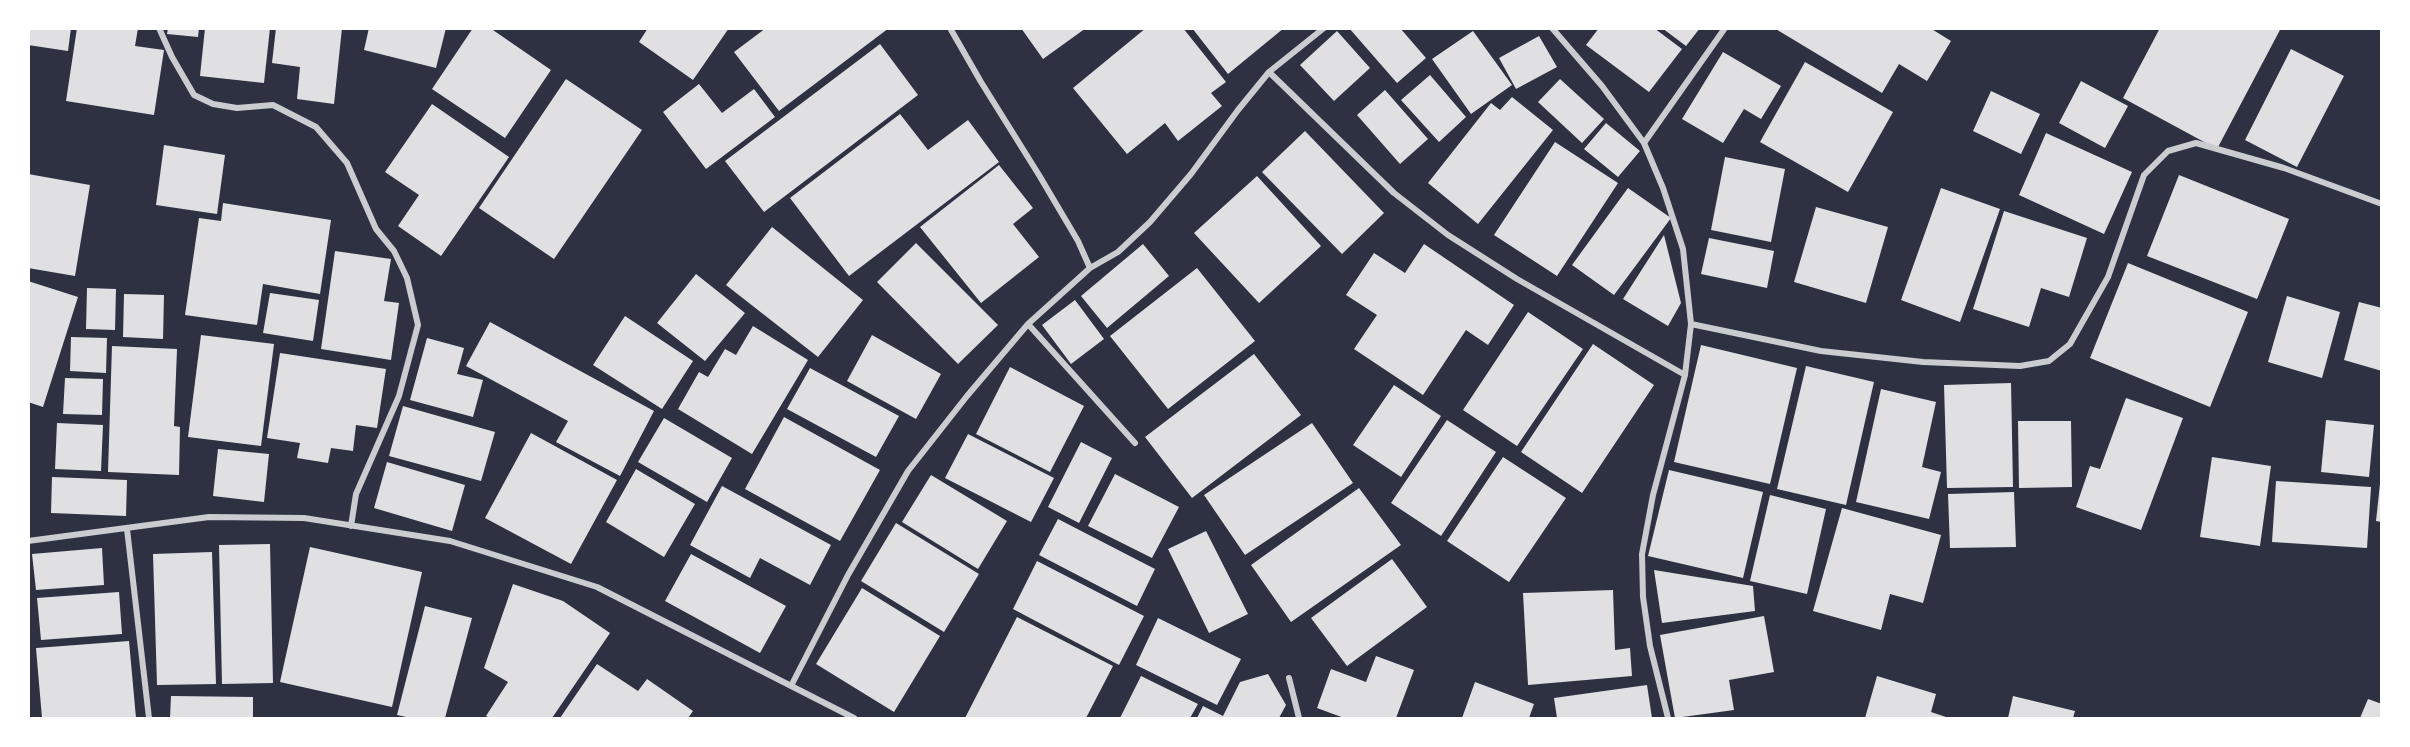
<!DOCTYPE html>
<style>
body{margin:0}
#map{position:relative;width:2410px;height:747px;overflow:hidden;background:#2d3142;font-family:"Varela Round",sans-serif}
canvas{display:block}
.frame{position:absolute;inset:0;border:30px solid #fff;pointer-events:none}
</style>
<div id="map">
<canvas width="2410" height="747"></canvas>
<div class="frame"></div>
</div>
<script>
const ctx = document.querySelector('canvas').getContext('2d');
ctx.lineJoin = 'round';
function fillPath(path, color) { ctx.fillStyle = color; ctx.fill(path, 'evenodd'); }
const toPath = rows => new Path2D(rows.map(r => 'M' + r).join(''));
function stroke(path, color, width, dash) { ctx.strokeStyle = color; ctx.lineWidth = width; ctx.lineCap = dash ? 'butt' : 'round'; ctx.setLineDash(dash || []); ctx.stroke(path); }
fillPath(toPath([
 [28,28,71,28,68,51,28,45],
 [77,28,138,28,135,46,164,50,154,115,66,101],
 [168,28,199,28,198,37,167,34],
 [205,28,270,28,264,83,200,76],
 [276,28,342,28,334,104,297,99,300,67,272,63],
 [369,28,446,28,436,68,364,50],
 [473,28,490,28,551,70,505,138,432,89],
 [648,28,729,28,693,80,639,42],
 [766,28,889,28,779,111,734,52],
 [1021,28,1086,28,1043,59],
 [1146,28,1183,28,1226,82,1211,93,1222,106,1178,141,1165,123,1127,154,1073,88],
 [1192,28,1284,28,1228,74],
 [1349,28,1400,28,1426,58,1397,83],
 [1599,28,1654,28,1682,49,1649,92,1586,45],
 [1662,28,1700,28,1686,46],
 [1774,28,1930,28,1951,41,1927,81,1899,64,1882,93],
 [2160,28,2281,28,2217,149,2123,98],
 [1337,31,1370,68,1334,101,1300,65],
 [1473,31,1512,85,1471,114,1432,59],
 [1539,36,1557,67,1516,89,1499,58],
 [880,44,918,95,764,212,725,161],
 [2291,49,2344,76,2297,167,2245,140],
 [1723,52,1781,86,1761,119,1744,109,1723,143,1682,119],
 [1805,62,1893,112,1848,192,1760,142],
 [1430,75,1466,117,1439,142,1401,100],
 [566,79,642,130,554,259,479,208],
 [1560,79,1604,119,1582,143,1538,102],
 [2081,81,2128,106,2105,148,2059,123],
 [699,84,722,113,754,89,775,117,706,169,663,112],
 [1385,90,1428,139,1400,164,1357,115],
 [1991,91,2040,114,2021,154,1973,131],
 [1512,97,1553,130,1478,224,1428,183,1491,103,1500,110],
 [432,104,509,157,441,256,398,226,419,195,385,172],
 [900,114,928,150,968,120,999,162,849,276,790,198],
 [1606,123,1640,151,1618,177,1584,149],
 [1305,131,1384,213,1342,254,1262,172],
 [2046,133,2132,172,2104,234,2019,195],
 [1555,142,1618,183,1557,276,1494,235],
 [164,145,225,155,217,214,156,205],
 [1725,157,1785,169,1771,242,1711,230],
 [999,165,1033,208,1013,224,1039,257,981,303,920,227],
 [28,174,90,185,75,276,28,268],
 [2179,175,2289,219,2257,299,2147,256],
 [1257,176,1321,246,1259,303,1194,233],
 [1628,188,1671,218,1614,295,1572,265],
 [1941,188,2000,209,1960,322,1901,300],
 [223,203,331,220,320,294,263,284,257,325,185,315,199,218,221,221],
 [1816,207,1888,227,1866,303,1794,282],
 [2004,211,2087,238,2069,297,2041,288,2029,327,1973,309],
 [772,227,863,300,818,357,726,285],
 [1664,235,1681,303,1668,326,1623,299],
 [1709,238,1774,251,1767,288,1701,274],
 [916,243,998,325,958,364,877,282],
 [1143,244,1169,276,1107,328,1081,296],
 [1424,244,1514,305,1488,345,1466,330,1423,395,1354,349,1377,315,1346,295,1374,253,1405,273],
 [335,251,391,259,384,301,399,303,391,360,321,349],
 [2128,263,2248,312,2210,407,2090,358],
 [1197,268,1255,341,1168,409,1110,336],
 [696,274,745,313,705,361,657,323],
 [28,281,78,297,43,407,28,402],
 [87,288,116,289,115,330,86,329],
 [270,293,319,300,313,341,263,333],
 [124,294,164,295,163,339,123,337],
 [2287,296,2340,312,2322,378,2268,362],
 [1075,300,1104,339,1071,364,1042,325],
 [2359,302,2382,308,2382,371,2344,360],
 [1528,312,1583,349,1517,446,1463,410],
 [625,316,693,361,662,409,593,365],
 [490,322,654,411,620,476,556,442,568,421,466,366],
 [753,326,808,360,752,454,678,409,699,372,708,377,725,349,736,355],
 [201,335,274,344,261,446,188,437],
 [872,335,941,374,916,419,847,381],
 [71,337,107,338,106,373,70,371],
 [427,338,464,348,457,374,483,380,473,417,410,400],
 [1593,344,1654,385,1582,493,1521,452],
 [1701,345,1797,368,1770,484,1674,462],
 [112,346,177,349,174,426,180,427,179,475,108,472],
 [280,353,386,369,377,428,356,425,353,451,331,448,328,463,297,458,300,443,267,438],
 [1254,354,1301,415,1192,498,1145,437],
 [1806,366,1874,382,1846,505,1777,489],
 [1010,367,1084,406,1050,472,976,434],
 [810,368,899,416,876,457,787,409],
 [65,378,103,379,102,415,63,414],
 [2011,383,2013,487,1947,488,1944,385],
 [1394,385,1441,416,1401,477,1353,445],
 [1881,389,1936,402,1922,467,1941,472,1929,519,1856,502],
 [2126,398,2183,418,2141,530,2076,507,2090,466,2100,469],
 [403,406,495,432,481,481,389,456],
 [784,417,880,470,840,541,745,489],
 [664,418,732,458,707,502,638,462],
 [1447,420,1496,452,1441,536,1391,503],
 [2326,420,2374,425,2369,477,2321,472],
 [2018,421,2071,421,2072,487,2019,488],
 [57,423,103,425,101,471,55,469],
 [1312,423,1353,483,1245,555,1204,495],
 [531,433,617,480,571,564,485,518],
 [968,434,1054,478,1031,522,945,478],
 [1081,442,1112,458,1079,523,1048,507],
 [218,449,269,454,264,502,213,496],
 [1503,457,1566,498,1509,582,1447,541],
 [2212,457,2271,466,2260,546,2200,537],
 [387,462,465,485,452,531,374,508],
 [636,469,695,504,664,557,606,522],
 [1669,470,1763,492,1743,578,1648,556],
 [1115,474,1179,507,1152,558,1088,526],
 [931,475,1007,521,978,569,902,522],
 [52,477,127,480,126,516,51,513],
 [2276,481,2371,487,2367,548,2272,542],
 [2380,484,2382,484,2382,522,2376,521],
 [722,486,831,545,810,585,760,558,750,578,690,545],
 [1359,488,1401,545,1291,622,1251,565],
 [2014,492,2016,547,1950,548,1948,494],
 [1770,495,1826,509,1807,594,1750,581],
 [1842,508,1941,535,1923,603,1890,594,1881,630,1813,611],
 [1058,519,1155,569,1137,606,1039,555],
 [896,523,979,574,944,632,861,581],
 [1206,531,1248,614,1209,633,1168,549],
 [270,544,273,683,222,684,219,545],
 [310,547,422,572,392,707,280,682],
 [102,548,104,585,36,590,32,554],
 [212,552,216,684,157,685,153,554],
 [691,554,786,606,760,653,665,601],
 [1392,559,1427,607,1347,666,1311,618],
 [1037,561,1144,616,1119,665,1013,609],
 [1654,570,1753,586,1755,611,1662,623],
 [513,584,563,601,610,633,552,718,490,718,486,716,508,682,484,668],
 [862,588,940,636,894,712,816,664],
 [1613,590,1615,650,1630,648,1632,676,1528,685,1523,593],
 [119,592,122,634,41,640,37,598],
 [425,606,472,618,445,718,411,718,397,715],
 [1764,616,1774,672,1729,680,1734,710,1675,718,1660,635],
 [1017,617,1113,666,1086,718,965,718],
 [1158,618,1241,659,1217,705,1136,665],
 [129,641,136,718,42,718,36,648],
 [1376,656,1414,670,1396,718,1344,718,1317,708,1331,669,1366,682],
 [597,664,638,691,647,679,693,711,688,718,560,718],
 [1268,674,1286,705,1279,718,1197,718,1203,706,1223,716,1240,682],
 [1141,676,1198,704,1190,718,1120,718],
 [1877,676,1936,694,1931,712,1949,718,1865,718],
 [1475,682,1534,704,1529,718,1462,718],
 [1647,685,1652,718,1557,718,1554,698],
 [171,696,253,697,253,718,170,718],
 [2013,696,2075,711,2073,718,2008,718],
 [2368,699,2382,704,2382,718,2360,718]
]), '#e0e0e3');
stroke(toPath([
 [159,28,172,57,194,95,213,104,237,108,273,105,316,127,347,163,376,229,394,251,407,278,418,325,399,396,356,494,351,526],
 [1552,28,1602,86,1644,143,1663,188,1683,249,1691,324,1685,375,1653,495,1642,554,1643,597,1650,646,1668,718],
 [1269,72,1394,193,1448,235,1517,279,1685,375],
 [1644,143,1725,28],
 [1090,268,1118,252,1150,222,1191,174,1238,110,1269,72,1324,28],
 [1028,324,1135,443],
 [1691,324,1821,351,1923,362,2020,366,2049,361,2070,344,2108,277,2144,175,2168,151,2196,143,2284,168,2382,204],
 [127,529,149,718],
 [28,541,209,517,304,518,450,541,597,587,854,718],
 [1289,678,1299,718],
 [791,686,848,575,908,471,967,396,1028,324,1090,268,1078,241,1039,175,981,82,950,28]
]), '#caccd0', 6);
</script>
